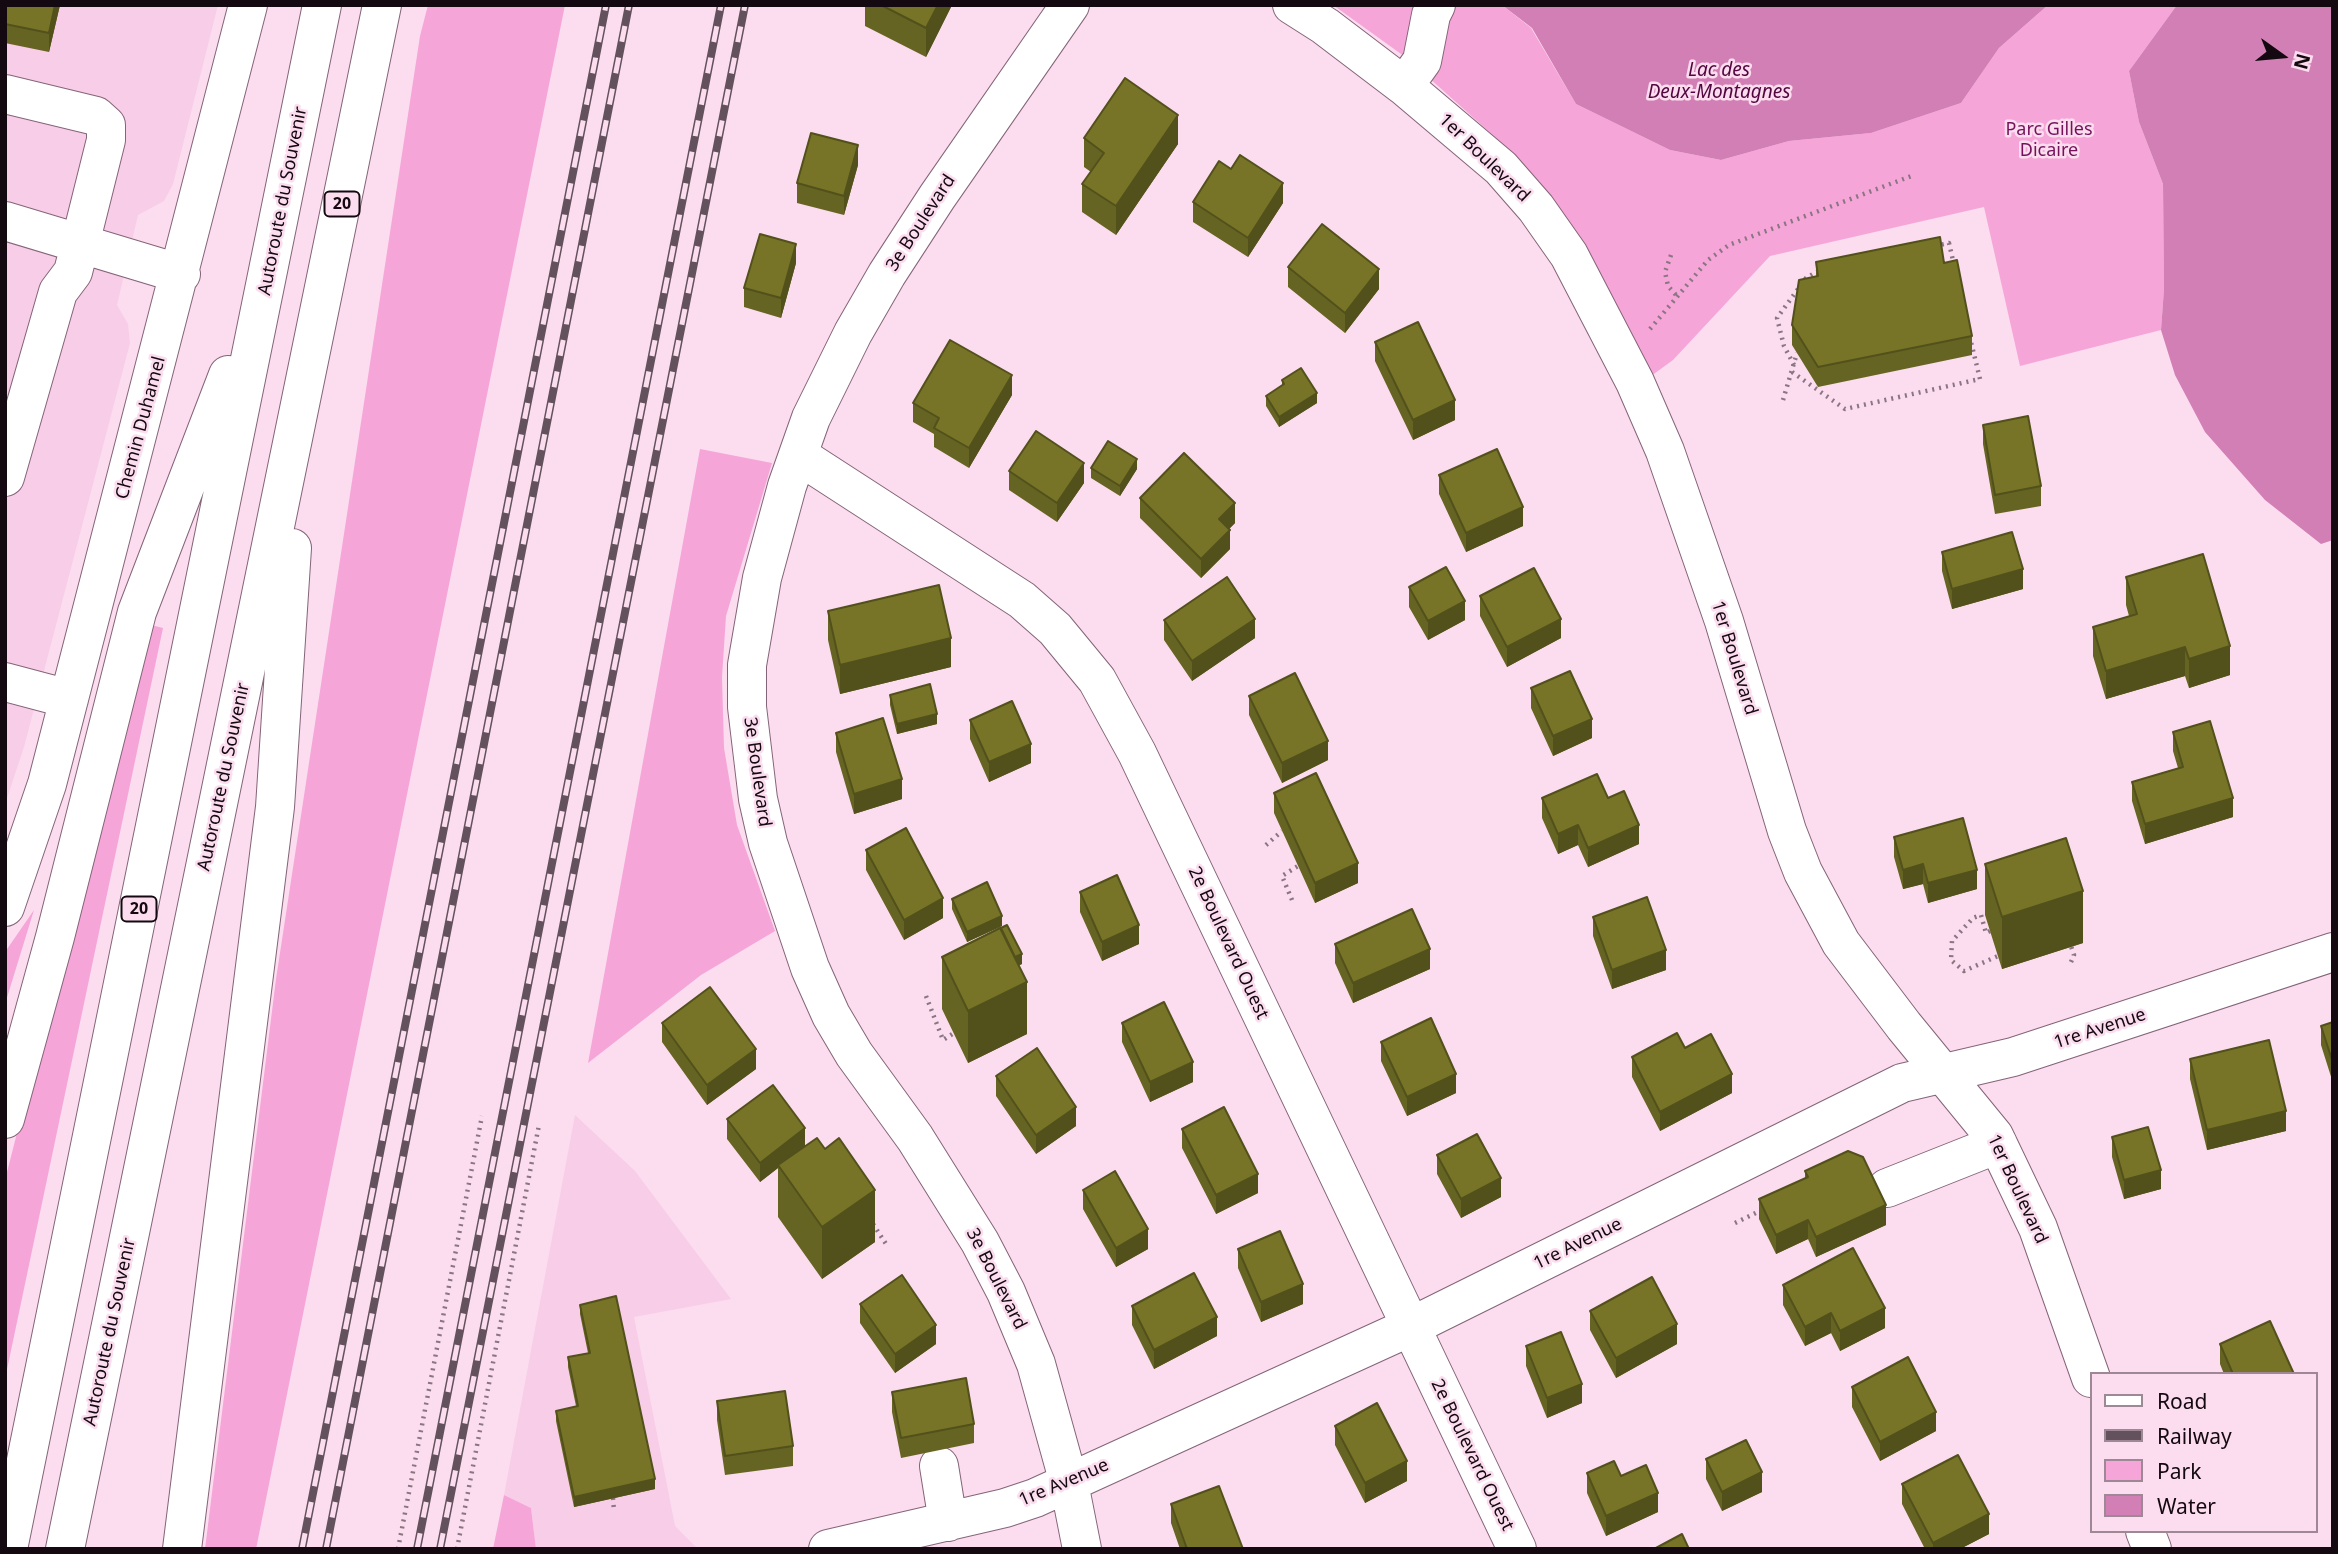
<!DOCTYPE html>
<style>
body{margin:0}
#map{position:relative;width:2338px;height:1554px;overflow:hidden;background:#fbddef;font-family:"Noto Sans",sans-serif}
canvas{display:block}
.frame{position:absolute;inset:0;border:7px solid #140910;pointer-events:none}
.legend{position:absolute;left:2090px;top:1372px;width:228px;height:161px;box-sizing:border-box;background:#fbddef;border:2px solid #9f8896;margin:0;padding:9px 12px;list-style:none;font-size:21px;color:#140910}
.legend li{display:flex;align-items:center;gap:14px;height:35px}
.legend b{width:35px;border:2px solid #9f8896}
.north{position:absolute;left:2247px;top:21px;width:70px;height:70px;-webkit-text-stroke:5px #fbddef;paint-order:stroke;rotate:105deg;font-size:19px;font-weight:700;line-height:28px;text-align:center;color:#140910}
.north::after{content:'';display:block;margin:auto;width:24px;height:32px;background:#140910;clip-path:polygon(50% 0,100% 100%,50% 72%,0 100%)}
</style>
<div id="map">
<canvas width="2338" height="1554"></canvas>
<div class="frame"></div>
<ul class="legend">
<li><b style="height:9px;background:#fff"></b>Road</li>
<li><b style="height:9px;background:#63525d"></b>Railway</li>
<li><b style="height:19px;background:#f6a5d8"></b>Park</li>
<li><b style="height:19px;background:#d27fb5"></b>Water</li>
</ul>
<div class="north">N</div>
</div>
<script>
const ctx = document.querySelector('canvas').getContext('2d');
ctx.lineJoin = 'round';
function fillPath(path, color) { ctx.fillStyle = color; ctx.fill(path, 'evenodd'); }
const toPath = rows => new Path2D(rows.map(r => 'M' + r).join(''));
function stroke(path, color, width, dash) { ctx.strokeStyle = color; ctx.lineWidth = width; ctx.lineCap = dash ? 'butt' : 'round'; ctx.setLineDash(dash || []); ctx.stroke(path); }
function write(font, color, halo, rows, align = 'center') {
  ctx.font = font + ' "Noto Sans",sans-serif'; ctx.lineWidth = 5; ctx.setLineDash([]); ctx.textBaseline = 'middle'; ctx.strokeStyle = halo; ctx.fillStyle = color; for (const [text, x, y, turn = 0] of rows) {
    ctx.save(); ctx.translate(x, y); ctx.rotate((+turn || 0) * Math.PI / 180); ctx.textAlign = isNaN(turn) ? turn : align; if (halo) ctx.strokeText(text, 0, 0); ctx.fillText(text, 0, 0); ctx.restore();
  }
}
fillPath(toPath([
 [5,5,218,5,173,184,164,201,138,215,117,305,128,324,130,343,24,747,5,804],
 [575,1115,635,1171,731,1299,634,1317,675,1526,698,1549,536,1549,531,1508,504,1495]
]), '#f8cde7');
fillPath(toPath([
 [428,5,565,5,256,1549,205,1549,276,979,420,36],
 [1333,5,1502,5,1531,28,1576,104,1670,150,1721,160,1789,141,1871,133,1961,103,1999,48,2048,5,2177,5,2129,71,2139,122,2163,184,2164,289,2161,330,2020,366,1984,207,1770,256,1673,360,1651,376,1566,219,1516,156,1408,59],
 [700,449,772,463,726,616,722,677,724,748,737,825,775,931,701,975,588,1063],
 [147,624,163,628,5,1379,5,1180],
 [34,910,5,1004,5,952],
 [504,1495,531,1508,536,1549,493,1549]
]), '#f6a5d8');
fillPath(toPath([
 [1502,5,2048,5,1999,48,1961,103,1871,133,1789,141,1721,160,1670,150,1576,104,1532,28],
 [2177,5,2333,5,2333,540,2321,544,2265,500,2205,432,2175,375,2161,330,2164,289,2163,184,2139,122,2129,71]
]), '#d27fb5');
const minor = toPath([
 [1070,5,937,197,887,274,853,333,811,418,787,486,762,578,747,665,747,707,758,799,768,843,810,968,831,1015,854,1054,915,1138,980,1242,1006,1292,1036,1364,1069,1483,1082,1549],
 [1292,5,1325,26,1404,86,1501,168,1536,208,1569,255,1635,382,1665,451,1724,621,1787,831,1803,872,1841,943,1904,1026,1994,1136,2038,1228,2091,1378],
 [1404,86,1422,61,1431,15,1436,5],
 [5,94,96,116,106,125,106,140,73,272,58,292,5,477],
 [5,221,181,274],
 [798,455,1022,600,1055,629,1097,680,1137,753,1517,1549],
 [5,682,69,699],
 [5,907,47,784,248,5],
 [1887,1188,1998,1144],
 [939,1466,948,1522],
 [2145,1531,2152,1549],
 [828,1549,1005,1508,1035,1498,1410,1327,1902,1083,2013,1057,2333,952]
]);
const highway = toPath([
 [5,1119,55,937,137,612,228,375],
 [8,1549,322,5],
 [65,1549,382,5],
 [182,1549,275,807,292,548]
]);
stroke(minor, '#846478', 40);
stroke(highway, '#846478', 40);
stroke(toPath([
 [1935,246,1949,243,1954,265],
 [1671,255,1665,272,1668,286,1677,296],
 [1650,329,1708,260,1729,245,1914,175],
 [1794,365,1784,346,1777,318,1806,278,1820,270],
 [1792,372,1845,409,1980,379,1971,342],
 [1783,400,1797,353],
 [1266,845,1282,831],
 [1292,900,1282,876,1298,866],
 [1990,931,1986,933,1981,915,1973,918,1952,941,1951,960,1964,971,1998,956],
 [2071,962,2074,955,2071,946],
 [926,996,943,1040,954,1033],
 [1735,1223,1762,1210],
 [873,1224,888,1247],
 [613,1498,614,1511],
 [398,1549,482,1116],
 [457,1549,539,1125]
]), '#8a7682', 4.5, [2, 5]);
stroke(minor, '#fff', 38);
stroke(highway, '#fff', 38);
const rail = toPath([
 [302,1549,606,5],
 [326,1549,629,5],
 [417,1549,721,5],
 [440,1549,745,5]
]);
stroke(rail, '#63525d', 8);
stroke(rail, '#fbddef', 5, [16]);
fillPath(toPath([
 [5,5,60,5,49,52,5,43],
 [865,5,952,5,926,57,865,26],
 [1084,138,1178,144,1116,235,1082,212,1082,184,1091,172,1084,167],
 [858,165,844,215,797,203,797,183],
 [1231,169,1283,203,1248,257,1193,222,1193,202],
 [1816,262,1944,263,1972,336,1972,355,1818,387,1792,345,1792,325,1816,277],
 [796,263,781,318,744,307,744,288],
 [1288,267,1379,289,1345,333,1288,287],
 [1375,342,1455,420,1413,440,1375,361],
 [1282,380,1317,403,1279,427,1266,406,1266,396,1282,386],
 [1012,395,969,468,934,447,934,434,913,422,913,403],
 [1983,425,2041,486,2041,506,1995,514,1983,444],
 [1091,468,1137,469,1120,496,1091,478],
 [1009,471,1084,483,1057,522,1009,490],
 [1439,475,1523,526,1466,552,1439,494],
 [1140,498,1235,523,1229,529,1230,549,1201,578,1140,518],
 [1942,552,2023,589,1952,609,1942,571],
 [2126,577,2230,675,2189,688,2185,676,2106,699,2093,656,2093,627,2129,616,2126,605],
 [1409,587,1465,620,1428,640,1409,607],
 [1480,596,1561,638,1507,667,1480,616],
 [828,611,951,667,840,694,828,640],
 [1164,620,1255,638,1192,681,1164,640],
 [1531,688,1592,738,1553,756,1531,708],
 [890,695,937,724,897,734,890,705],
 [1249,696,1328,760,1282,783,1249,715],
 [970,720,1031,763,989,782,970,739],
 [2173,732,2233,817,2145,844,2132,801,2132,782,2178,768,2173,751],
 [836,733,902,799,854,814,836,752],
 [1274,793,1358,883,1315,903,1274,813],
 [1542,798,1608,798,1639,844,1588,867,1578,845,1558,854,1542,818],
 [1894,837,1977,889,1928,903,1923,884,1903,889,1894,857],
 [866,850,943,918,904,940,866,870],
 [1985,864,2083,943,2002,969,1985,915],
 [1080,892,1139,944,1102,961,1080,912],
 [952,899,1002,926,967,942,952,909],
 [1593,917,1666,970,1612,989,1593,936],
 [1335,944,1430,969,1353,1003,1335,963],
 [942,957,1022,964,1019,965,1027,1034,968,1063,942,1009],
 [2333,1022,2333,1083,2321,1045,2321,1026],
 [662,1023,756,1069,707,1105,662,1042],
 [1122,1023,1193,1082,1150,1102,1122,1042],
 [1381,1042,1456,1093,1407,1116,1381,1061],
 [1685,1048,1732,1093,1660,1131,1632,1077,1632,1057],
 [2190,1059,2286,1131,2207,1150,2190,1079],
 [996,1076,1076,1126,1036,1154,996,1096],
 [727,1119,805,1146,875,1242,822,1279,778,1217,778,1168,760,1182,727,1139],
 [1182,1129,1258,1193,1216,1214,1182,1148],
 [2112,1137,2161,1189,2124,1199,2112,1157],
 [1437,1155,1501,1197,1461,1218,1437,1174],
 [1805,1171,1886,1225,1816,1257,1808,1239,1776,1254,1759,1219,1759,1199,1805,1178],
 [1083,1190,1148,1249,1116,1267,1083,1209],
 [1238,1249,1303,1304,1261,1322,1238,1268],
 [1783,1285,1885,1328,1840,1351,1831,1333,1805,1346,1783,1305],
 [860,1304,936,1344,895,1373,860,1323],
 [580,1305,655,1489,574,1507,556,1421,556,1411,576,1406,568,1367,568,1357,588,1353,580,1314],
 [1132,1306,1217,1336,1154,1369,1132,1325],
 [1590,1311,1677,1344,1616,1378,1590,1330],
 [2220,1344,2294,1374,2224,1374,2220,1364],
 [1526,1346,1582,1403,1547,1418,1526,1366],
 [1852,1387,1936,1431,1880,1461,1852,1407],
 [892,1392,974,1424,974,1443,901,1458,892,1412],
 [717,1401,793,1446,793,1466,725,1475,717,1420],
 [1335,1426,1407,1481,1365,1503,1335,1445],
 [1706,1459,1762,1492,1722,1511,1706,1479],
 [1587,1473,1621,1476,1658,1512,1606,1536,1587,1493],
 [1902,1484,1989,1534,1960,1549,1925,1549,1902,1504],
 [1171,1504,1243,1549,1180,1549,1171,1523]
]), '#666422');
fillPath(toPath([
 [55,5,60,5,49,52,49,33],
 [938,5,952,5,926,57,926,28],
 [1178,115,1178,144,1116,235,1116,206],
 [858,145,858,165,844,215,844,196],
 [1283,183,1283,203,1248,257,1248,238],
 [796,244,796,263,781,318,781,298],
 [1379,269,1379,289,1345,333,1345,313],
 [1012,375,1012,395,969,468,969,448],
 [1317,393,1317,403,1279,427,1279,417],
 [1455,400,1455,420,1413,440,1413,420],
 [1137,459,1137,469,1120,496,1120,486],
 [1084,463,1084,483,1057,522,1057,503],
 [1235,503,1235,523,1219,539,1219,519],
 [1523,507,1523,526,1466,552,1466,533],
 [1230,530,1230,549,1201,578,1201,559],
 [2023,569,2023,589,1952,609,1952,589],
 [1465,601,1465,620,1428,640,1428,621],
 [1255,619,1255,638,1192,681,1192,661],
 [1561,619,1561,638,1507,667,1507,647],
 [951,638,951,667,840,694,840,665],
 [2230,646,2230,675,2189,688,2189,659],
 [2185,647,2185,676,2106,699,2106,671],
 [937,714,937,724,897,734,897,724],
 [1592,719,1592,738,1553,756,1553,736],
 [1328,741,1328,760,1282,783,1282,763],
 [1031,744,1031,763,989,782,989,762],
 [902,779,902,799,854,814,854,794],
 [2233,798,2233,817,2145,844,2145,824],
 [1578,825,1578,845,1558,854,1558,834],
 [1639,825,1639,844,1588,867,1588,848],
 [1358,863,1358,883,1315,903,1315,883],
 [1923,864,1923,884,1903,889,1903,870],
 [1977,870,1977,889,1928,903,1928,883],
 [2083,891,2083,943,2002,969,2002,917],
 [943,898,943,918,904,940,904,920],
 [1002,916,1002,926,967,942,967,932],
 [1139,925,1139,944,1102,961,1102,942],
 [1430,949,1430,969,1353,1003,1353,983],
 [1666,950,1666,970,1612,989,1612,970],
 [1022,954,1022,964,960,994,960,984],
 [1027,982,1027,1034,968,1063,968,1011],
 [756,1049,756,1069,707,1105,707,1085],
 [1193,1062,1193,1082,1150,1102,1150,1082],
 [1456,1074,1456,1093,1407,1116,1407,1097],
 [1732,1074,1732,1093,1660,1131,1660,1112],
 [1076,1107,1076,1126,1036,1154,1036,1135],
 [2286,1111,2286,1131,2207,1150,2207,1130],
 [805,1128,805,1147,778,1165,778,1168,760,1182,760,1163],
 [2161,1170,2161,1189,2124,1199,2124,1180],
 [1258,1174,1258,1193,1216,1214,1216,1195],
 [1501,1178,1501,1197,1461,1218,1461,1199],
 [875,1190,875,1242,822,1279,822,1227],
 [1886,1205,1886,1225,1816,1257,1816,1237],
 [1808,1220,1808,1239,1776,1254,1776,1235],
 [1148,1229,1148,1249,1116,1267,1116,1248],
 [1303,1284,1303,1304,1261,1322,1261,1302],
 [1885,1308,1885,1328,1840,1351,1840,1331],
 [1831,1313,1831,1333,1805,1346,1805,1327],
 [1217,1317,1217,1336,1154,1369,1154,1350],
 [1677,1324,1677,1344,1616,1378,1616,1358],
 [936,1325,936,1344,895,1373,895,1354],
 [1582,1384,1582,1403,1547,1418,1547,1398],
 [1936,1412,1936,1431,1880,1461,1880,1442],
 [1407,1461,1407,1481,1365,1503,1365,1483],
 [1762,1472,1762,1492,1722,1511,1722,1492],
 [655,1479,655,1489,574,1507,574,1497],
 [1658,1493,1658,1512,1606,1536,1606,1516],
 [1989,1514,1989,1534,1960,1549,1933,1549,1933,1543]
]), '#53511b');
const building = toPath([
 [5,5,55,5,49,33,5,24,5,5],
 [881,5,938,5,926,28,881,5],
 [1125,78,1178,115,1116,206,1082,184,1104,153,1084,138,1125,78],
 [811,133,858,145,844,196,797,183,811,133],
 [1240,155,1283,183,1248,238,1193,202,1219,161,1231,169,1240,155],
 [1322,224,1379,269,1345,313,1288,267,1322,224],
 [760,234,796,244,781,298,744,288,760,234],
 [1940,237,1944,263,1957,260,1972,336,1818,367,1792,325,1799,280,1818,276,1816,262,1940,237],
 [1418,322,1455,400,1413,420,1375,342,1418,322],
 [950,340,1012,375,969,448,934,428,939,418,913,403,950,340],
 [1301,368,1317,393,1279,417,1266,396,1284,384,1282,380,1301,368],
 [2028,416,2041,486,1995,495,1983,425,2028,416],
 [1036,431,1084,463,1057,503,1009,471,1036,431],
 [1108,441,1137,459,1120,486,1091,468,1108,441],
 [1497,449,1523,507,1466,533,1439,475,1497,449],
 [1184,453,1235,503,1219,519,1230,530,1201,559,1140,498,1184,453],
 [2012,532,2023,569,1952,589,1942,552,2012,532],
 [2203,554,2230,646,2189,659,2185,647,2106,671,2093,627,2137,614,2126,577,2203,554],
 [1446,567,1465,601,1428,621,1409,587,1446,567],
 [1534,568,1561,619,1507,647,1480,596,1534,568],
 [1227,577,1255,619,1192,661,1164,620,1227,577],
 [939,585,951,638,840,665,828,611,939,585],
 [1570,671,1592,719,1553,736,1531,688,1570,671],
 [1295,673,1328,741,1282,763,1249,696,1295,673],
 [930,684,937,714,897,724,890,695,930,684],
 [1012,701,1031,744,989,762,970,720,1012,701],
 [883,718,902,779,854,794,836,733,883,718],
 [2210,721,2233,798,2145,824,2132,782,2183,767,2173,732,2210,721],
 [1316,773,1358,863,1315,883,1274,793,1316,773],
 [1597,774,1608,798,1624,791,1639,825,1588,848,1578,825,1558,834,1542,798,1597,774],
 [1963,818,1977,870,1928,883,1923,864,1903,870,1894,837,1963,818],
 [906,828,943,898,904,920,866,850,906,828],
 [2066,838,2083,891,2002,917,1985,864,2066,838],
 [1117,875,1139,925,1102,942,1080,892,1117,875],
 [987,882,1002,916,967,932,952,899,987,882],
 [1647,897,1666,950,1612,970,1593,917,1647,897],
 [1412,909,1430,949,1353,983,1335,944,1412,909],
 [1007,925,1022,954,1015,957,1001,928,1007,925],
 [1000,928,1027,982,968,1011,942,957,1000,928],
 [710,987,756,1049,707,1085,662,1023,710,987],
 [1164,1002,1193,1062,1150,1082,1122,1023,1164,1002],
 [1431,1018,1456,1074,1407,1097,1381,1042,1431,1018],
 [2333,1022,2333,1063,2321,1026,2333,1022],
 [1677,1033,1685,1048,1711,1034,1732,1074,1660,1112,1632,1057,1677,1033],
 [2269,1040,2286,1111,2207,1130,2190,1059,2269,1040],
 [1037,1048,1076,1107,1036,1135,996,1076,1037,1048],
 [773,1085,805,1128,760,1163,727,1119,773,1085],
 [1224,1107,1258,1174,1216,1195,1182,1129,1224,1107],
 [2148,1127,2161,1170,2124,1180,2112,1137,2148,1127],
 [1477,1134,1501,1178,1461,1199,1437,1155,1477,1134],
 [817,1138,825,1149,839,1138,875,1190,822,1227,778,1165,817,1138],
 [1848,1151,1863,1157,1886,1205,1816,1237,1808,1220,1776,1235,1759,1199,1808,1177,1805,1171,1848,1151],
 [1115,1171,1148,1229,1116,1248,1083,1190,1115,1171],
 [1280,1231,1303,1284,1261,1302,1238,1249,1280,1231],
 [1853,1248,1885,1308,1840,1331,1831,1313,1805,1327,1783,1285,1853,1248],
 [1194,1273,1217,1317,1154,1350,1132,1306,1194,1273],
 [902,1275,936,1325,895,1354,860,1304,902,1275],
 [1652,1277,1677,1324,1616,1358,1590,1311,1652,1277],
 [616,1296,655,1479,574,1497,556,1411,578,1406,568,1357,590,1353,580,1305,616,1296],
 [2270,1321,2294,1374,2233,1374,2220,1344,2270,1321],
 [1561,1332,1582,1384,1547,1398,1526,1346,1561,1332],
 [1908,1357,1936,1412,1880,1442,1852,1387,1908,1357],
 [966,1378,974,1424,901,1438,892,1392,966,1378],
 [785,1391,793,1446,725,1456,717,1401,785,1391],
 [1377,1403,1407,1461,1365,1483,1335,1426,1377,1403],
 [1746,1440,1762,1472,1722,1492,1706,1459,1746,1440],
 [1958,1455,1989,1514,1933,1543,1902,1484,1958,1455],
 [1614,1461,1621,1476,1646,1465,1658,1493,1606,1516,1587,1473,1614,1461],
 [1219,1486,1243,1549,1187,1549,1171,1504,1219,1486],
 [1682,1534,1689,1549,1654,1549,1682,1534]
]);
fillPath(building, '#777427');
stroke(building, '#53511b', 2);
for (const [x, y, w] of [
 [342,204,35],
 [139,909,35]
]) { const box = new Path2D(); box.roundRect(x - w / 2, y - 12.5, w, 25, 5); ctx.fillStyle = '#fbddef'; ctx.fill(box); stroke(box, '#140910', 2); }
write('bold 16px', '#140910', null, [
 ["20",342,204],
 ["20",139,909]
]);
write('18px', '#75115b', '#fbddef', [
 ["Parc Gilles",2049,130],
 ["Dicaire",2049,151]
]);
write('18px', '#140910', '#fbddef', [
 ["1er Boulevard",1484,158,44],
 ["Autoroute du Souvenir",283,201,-79],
 ["3e Boulevard",921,223,-57],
 ["Chemin Duhamel",141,428,-75],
 ["1er Boulevard",1734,658,73],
 ["3e Boulevard",757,772,82],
 ["Autoroute du Souvenir",224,777,-78],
 ["2e Boulevard Ouest",1228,943,65],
 ["1re Avenue",2100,1029,-18],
 ["1er Boulevard",2017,1189,65],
 ["1re Avenue",1578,1244,-26],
 ["3e Boulevard",996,1279,63],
 ["Autoroute du Souvenir",110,1332,-78],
 ["2e Boulevard Ouest",1472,1455,64],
 ["1re Avenue",1064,1483,-23]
]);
write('italic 19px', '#52063f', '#fbddef', [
 ["Lac des",1719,71],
 ["Deux-Montagnes",1719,93]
]);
</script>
